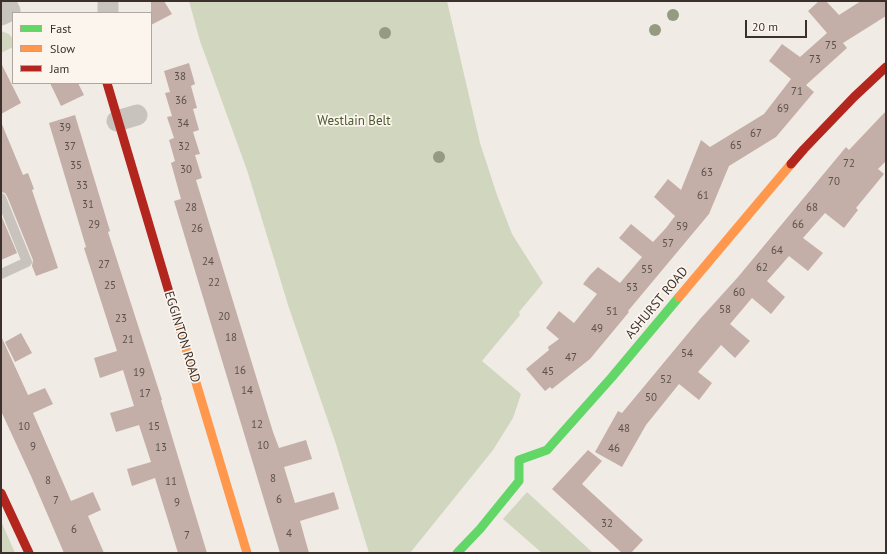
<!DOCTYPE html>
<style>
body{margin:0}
#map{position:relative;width:887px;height:554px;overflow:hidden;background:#f0ebe5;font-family:"PT Sans",sans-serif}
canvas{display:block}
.frame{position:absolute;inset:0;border:2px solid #3b302b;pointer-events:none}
.legend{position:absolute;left:12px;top:12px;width:140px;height:72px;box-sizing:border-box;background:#fbf5ee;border:1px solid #aea6a0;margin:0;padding:5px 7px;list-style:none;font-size:12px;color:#3b302b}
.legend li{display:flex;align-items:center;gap:8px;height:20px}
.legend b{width:20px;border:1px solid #aea6a0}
.scale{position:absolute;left:745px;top:20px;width:62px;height:18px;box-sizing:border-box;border:2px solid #3b302b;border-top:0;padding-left:5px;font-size:12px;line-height:14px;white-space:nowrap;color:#3b302b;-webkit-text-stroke:3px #fbf5ee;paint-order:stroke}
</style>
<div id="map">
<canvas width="887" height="554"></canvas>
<div class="frame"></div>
<ul class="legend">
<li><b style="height:5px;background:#63d668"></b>Fast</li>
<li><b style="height:5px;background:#ff974d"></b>Slow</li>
<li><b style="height:5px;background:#b3261e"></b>Jam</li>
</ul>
<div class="scale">20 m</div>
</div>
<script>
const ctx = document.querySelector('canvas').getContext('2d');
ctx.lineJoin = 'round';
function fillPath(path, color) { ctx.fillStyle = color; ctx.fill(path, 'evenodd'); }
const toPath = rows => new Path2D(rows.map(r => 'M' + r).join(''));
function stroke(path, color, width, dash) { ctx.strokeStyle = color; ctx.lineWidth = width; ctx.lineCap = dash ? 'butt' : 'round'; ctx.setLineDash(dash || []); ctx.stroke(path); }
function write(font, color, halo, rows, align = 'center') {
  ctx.font = font + ' "PT Sans",sans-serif'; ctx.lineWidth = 3.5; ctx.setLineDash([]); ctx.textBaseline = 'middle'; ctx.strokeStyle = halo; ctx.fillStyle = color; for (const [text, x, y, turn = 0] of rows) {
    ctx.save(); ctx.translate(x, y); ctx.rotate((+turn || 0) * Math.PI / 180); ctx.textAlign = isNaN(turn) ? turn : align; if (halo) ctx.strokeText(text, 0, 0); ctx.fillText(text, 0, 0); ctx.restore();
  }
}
fillPath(toPath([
 [189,1,447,1,480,143,497,195,512,234,543,283,519,312,520,315,482,361,521,394,513,418,493,450,410,553,369,553,335,441,289,308,247,170,200,41],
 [1,31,9,34,13,39,13,47,1,53],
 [527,492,593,553,542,553,503,519],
 [1,521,15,553,1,553]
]), '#d1d6bf');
fillPath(toPath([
 [151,1,164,1,172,14,151,25],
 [819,1,826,1,839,15,861,1,886,1,886,16,843,43,847,48,806,85,814,92,776,137,729,166,709,214,628,311,629,312,590,359,552,389,550,387,545,391,526,369,549,350,548,347,559,339,546,328,559,311,574,323,597,294,583,284,590,275,598,267,620,283,642,257,619,238,631,224,653,242,666,228,675,216,654,197,668,179,681,190,701,140,710,147,764,114,791,79,769,61,782,44,800,57,827,33,808,11],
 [1,63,21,103,1,114],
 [189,63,195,84,191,86,197,108,193,109,199,130,193,132,200,154,195,155,202,178,196,180,273,432,279,448,306,440,312,459,284,467,295,503,334,492,339,509,300,521,309,553,280,553,174,201,181,199,171,163,175,161,169,140,174,138,167,117,172,116,165,93,170,92,164,71],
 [50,83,78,83,84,95,61,106],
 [886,111,886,161,878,169,884,174,856,208,858,210,844,228,825,213,803,238,823,253,808,271,789,256,767,281,785,297,771,314,752,298,730,324,750,341,735,358,721,345,698,372,712,383,699,400,679,384,646,425,622,467,595,452,618,411,622,413,700,319,738,277,846,147,849,150],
 [75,115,110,231,108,232,162,400,161,400,207,553,178,553,155,478,132,486,129,476,127,469,151,462,139,425,116,432,110,413,134,406,123,370,100,378,94,358,117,351,84,248,86,247,49,123],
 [1,122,23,175,28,173,34,189,32,190,58,268,36,276,32,266,33,260,7,196,5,193,1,192],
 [1,215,17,253,1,260],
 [21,333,32,353,15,362,5,342],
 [1,336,28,395,45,388,53,404,33,413,71,501,93,492,101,510,88,516,104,553,64,553,31,476,1,411],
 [588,450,602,461,582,484,643,540,631,553,622,553,552,489]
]), '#c3afa7');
stroke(toPath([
 [1,198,27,262,1,274]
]), '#c9c3be', 10);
stroke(toPath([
 [108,13,108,1],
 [1,15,10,11,5,1],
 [117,121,137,115]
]), '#c9c3be', 21);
stroke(toPath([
 [457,553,480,529,519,481,519,460,547,450,612,377,679,297]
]), '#63d668', 9);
stroke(toPath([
 [679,297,791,164],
 [174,309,247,553]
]), '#ff974d', 9);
stroke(toPath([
 [107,83,174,309],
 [791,164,804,149,854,97,886,67],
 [1,493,29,553]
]), '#b3261e', 9);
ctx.fillStyle = '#959b80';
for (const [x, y] of [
 [673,15],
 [655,30],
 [385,33],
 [439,157]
]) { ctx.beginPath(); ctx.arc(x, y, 6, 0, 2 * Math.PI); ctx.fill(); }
write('11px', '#5d504a', null, [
 ["75",831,46],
 ["73",815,60],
 ["38",180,77],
 ["71",797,92],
 ["36",181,101],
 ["69",783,109],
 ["34",183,124],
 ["39",65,128],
 ["67",756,134],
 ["65",736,146],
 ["37",70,147],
 ["32",184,147],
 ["72",849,164],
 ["35",76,166],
 ["30",186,170],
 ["63",707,173],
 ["70",834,182],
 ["33",82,186],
 ["61",703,196],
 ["31",88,205],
 ["28",191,208],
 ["68",812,208],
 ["29",94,225],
 ["66",798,225],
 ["59",682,227],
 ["26",197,229],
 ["57",668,244],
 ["64",777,251],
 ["24",208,262],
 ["27",104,265],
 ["62",762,268],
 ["55",647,270],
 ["22",214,283],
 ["25",110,286],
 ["53",632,288],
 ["60",739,293],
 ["58",725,310],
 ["51",612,312],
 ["20",224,317],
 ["23",121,319],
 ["49",597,329],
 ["18",231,338],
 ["21",128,340],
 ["54",687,354],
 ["47",571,358],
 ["16",240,371],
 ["45",548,372],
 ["19",139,373],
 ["52",666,380],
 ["14",247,391],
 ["17",145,394],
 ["50",651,398],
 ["12",257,425],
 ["10",24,427],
 ["15",154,427],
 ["48",624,429],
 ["10",263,446],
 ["9",33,447],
 ["13",161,448],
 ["46",614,449],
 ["8",273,479],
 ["8",48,481],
 ["11",171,482],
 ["6",279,500],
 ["7",56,501],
 ["9",177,503],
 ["32",607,524],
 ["6",74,530],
 ["4",289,534],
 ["7",187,536]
]);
write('13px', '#4a5a2e', '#fbf5ee', [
 ["Westlain Belt",354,121]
]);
write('13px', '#3b302b', '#fbf5ee', [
 ["ASHURST ROAD",657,303,-50],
 ["EGGINTON ROAD",182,337,73]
]);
</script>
